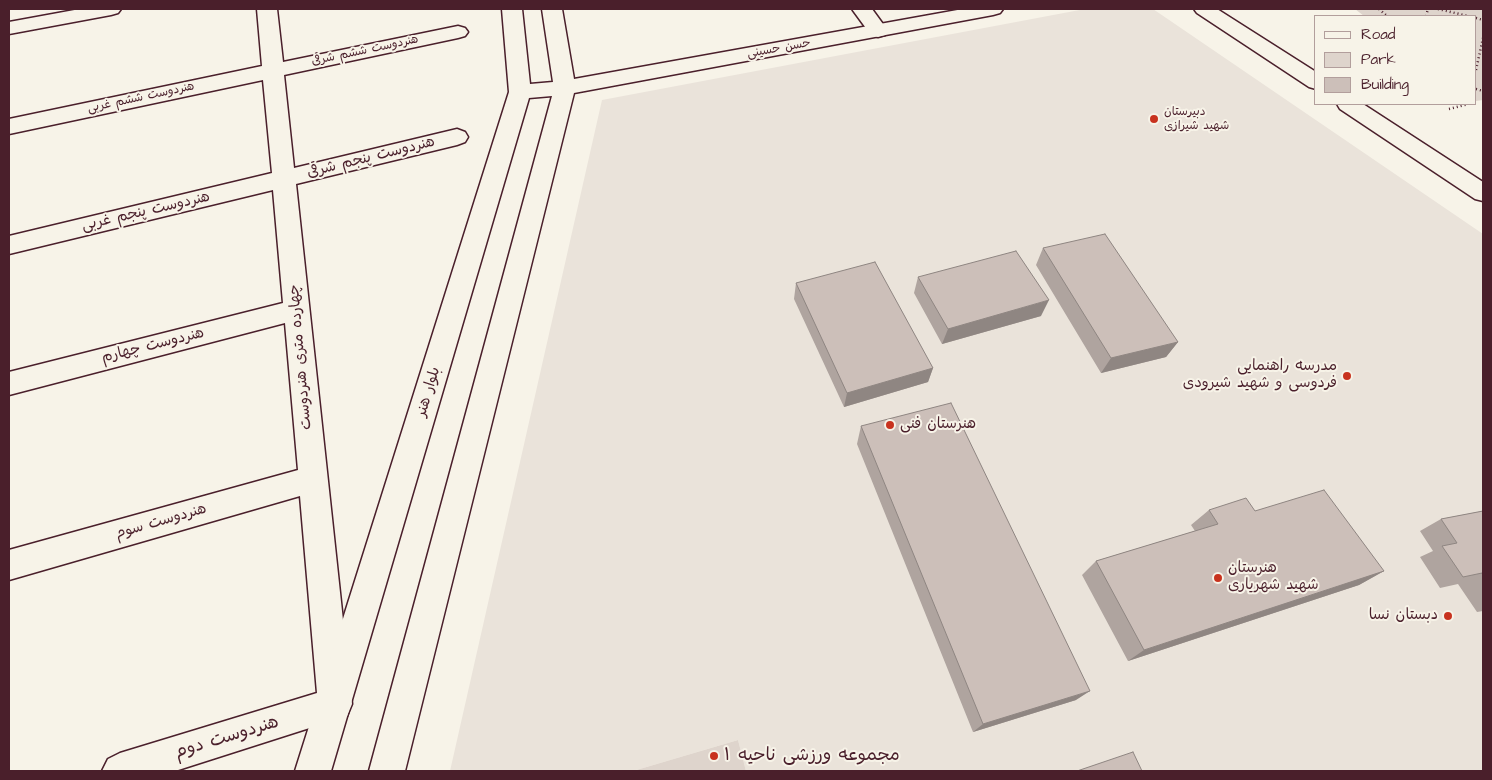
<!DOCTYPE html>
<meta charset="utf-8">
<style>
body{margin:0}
#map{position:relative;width:1492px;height:780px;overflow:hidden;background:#f7f3e8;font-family:"Architects Daughter",sans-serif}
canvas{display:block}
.frame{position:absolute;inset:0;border:10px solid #4a1f2b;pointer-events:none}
.legend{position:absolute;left:1314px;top:15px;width:162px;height:90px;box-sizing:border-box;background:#f7f3e8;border:1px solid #b29e9c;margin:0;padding:6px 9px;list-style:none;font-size:15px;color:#4a1f2b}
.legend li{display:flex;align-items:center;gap:10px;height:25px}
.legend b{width:25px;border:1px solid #b29e9c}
</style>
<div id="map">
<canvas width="1492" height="780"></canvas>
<div class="frame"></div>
<ul class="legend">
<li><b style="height:6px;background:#f7f3e8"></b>Road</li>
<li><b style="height:14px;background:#ded4cc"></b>Park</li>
<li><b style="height:14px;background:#ccbfb9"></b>Building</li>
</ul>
</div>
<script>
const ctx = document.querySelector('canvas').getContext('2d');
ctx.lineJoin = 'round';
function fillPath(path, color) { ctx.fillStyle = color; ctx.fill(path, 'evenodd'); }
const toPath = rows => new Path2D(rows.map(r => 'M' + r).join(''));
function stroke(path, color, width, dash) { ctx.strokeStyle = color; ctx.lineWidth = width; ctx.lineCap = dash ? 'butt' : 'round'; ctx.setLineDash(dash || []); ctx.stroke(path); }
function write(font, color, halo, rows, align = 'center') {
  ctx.font = font + ' "Architects Daughter","Playpen Sans Arabic",sans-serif'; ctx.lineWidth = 4; ctx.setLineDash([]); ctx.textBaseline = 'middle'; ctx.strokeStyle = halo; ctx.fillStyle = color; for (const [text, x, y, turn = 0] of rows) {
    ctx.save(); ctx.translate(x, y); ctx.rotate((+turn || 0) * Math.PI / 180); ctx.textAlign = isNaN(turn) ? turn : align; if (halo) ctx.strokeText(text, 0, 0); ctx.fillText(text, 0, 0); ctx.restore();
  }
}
fillPath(toPath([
 [1085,9,1153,9,1483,234,1483,771,746,771,738,740,633,771,450,771,602,100]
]), '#eae3da');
fillPath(toPath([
 [1355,9,1483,9,1483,100,1476,101,1476,16,1364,16],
 [738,740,746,771,633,771]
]), '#ded4cc');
const street = toPath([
 [80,9,121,9,118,13,111,15,9,34,9,22,80,9],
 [257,9,277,9,283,62,458,26,465,28,468,32,465,36,458,38,284,75,294,168,457,129,465,132,468,137,465,142,457,145,296,184,352,704,347,716,175,771,102,771,108,759,120,753,317,693,300,496,9,580,9,550,298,470,285,323,9,395,9,372,283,303,273,190,9,254,9,236,272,173,263,80,9,134,9,119,262,66,257,9],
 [852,9,872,9,888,31,885,35,878,37,871,35,852,9]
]);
const secondary = toPath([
 [502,9,522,9,530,84,553,82,542,9,562,9,574,79,963,9,1003,9,1000,13,993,15,574,93,405,771,369,771,552,96,529,98,331,771,295,771,509,92,502,9],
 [1194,9,1217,9,1316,72,1316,89,1309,87,1197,13,1194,9],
 [1337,104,1363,104,1483,182,1483,201,1475,199,1340,109,1337,104]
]);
stroke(street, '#4a1f2b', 3);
stroke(secondary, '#4a1f2b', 3);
stroke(toPath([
 [1379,9,1387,16],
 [1438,9,1468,16],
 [1426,16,1428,9],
 [1476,18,1483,20],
 [1476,70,1483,38],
 [1476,89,1483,91],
 [1449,109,1468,104]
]), '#4a1f2b', 2.5, [1, 3]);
fillPath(street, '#f7f3e8');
fillPath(secondary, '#f7f3e8');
fillPath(toPath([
 [1043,248,1178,342,1166,357,1101,373,1036,265],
 [918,277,1041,316,942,344,914,293],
 [796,283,933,368,928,382,844,407,794,299],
 [861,426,1076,700,973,732,857,444],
 [1209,510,1255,511,1384,571,1359,585,1128,661,1082,575,1096,561,1195,531,1191,525],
 [1483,511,1483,611,1477,612,1458,584,1440,588,1420,557,1433,551,1420,531,1441,519]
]), '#afa49f');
fillPath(toPath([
 [1049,300,1041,316,942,344,948,329],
 [1178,342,1166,357,1101,373,1111,358],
 [933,368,928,382,844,407,847,393],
 [1384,571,1359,585,1128,661,1144,650],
 [1090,691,1076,700,973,732,983,724]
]), '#8f8682');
const building = toPath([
 [1105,234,1178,342,1111,358,1043,248,1105,234],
 [1016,251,1049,300,948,329,918,277,1016,251],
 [875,262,933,368,847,393,796,283,875,262],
 [951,403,1090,691,983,724,861,426,951,403],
 [1324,490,1384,571,1144,650,1096,561,1218,524,1209,510,1246,498,1255,511,1324,490],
 [1483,511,1483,576,1482,573,1463,577,1442,546,1457,543,1441,519,1483,511],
 [1133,752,1142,771,1077,771,1133,752]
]);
fillPath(building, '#ccbfb9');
stroke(building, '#8f8682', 1);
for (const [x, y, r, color] of [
 [1154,119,5,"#c8321e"],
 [1347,376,5,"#c8321e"],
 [890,425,5,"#c8321e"],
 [1218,578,5,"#c8321e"],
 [1448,616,5,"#c8321e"],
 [714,756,5,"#c8321e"]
]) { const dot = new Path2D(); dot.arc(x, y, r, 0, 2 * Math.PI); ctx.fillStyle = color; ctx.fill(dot); stroke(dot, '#f7f3e8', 2); }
write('12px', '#4a1f2b', '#f7f3e8', [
 ["حسن حسینی",779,49,-10],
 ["هنردوست ششم شرقی",365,51,-12],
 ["هنردوست ششم غربی",141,98,-12]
]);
write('12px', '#4a1f2b', '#f7f3e8', [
 ["دبیرستان",1164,112],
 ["شهید شیرازی",1164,126]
], 'left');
write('15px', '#4a1f2b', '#f7f3e8', [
 ["هنردوست پنجم شرقی",371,158,-14],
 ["هنردوست پنجم غربی",146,212,-13],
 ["هنردوست چهارم",153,346,-14],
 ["چهارده متری هنردوست",301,357,-95],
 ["بلوار هنر",429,392,-73],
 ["هنردوست سوم",161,522,-16]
]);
write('15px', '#4a1f2b', '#f7f3e8', [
 ["مدرسه راهنمایی",1337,367],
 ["فردوسی و شهید شیرودی",1337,384],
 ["هنرستان فنی",900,425,"left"],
 ["هنرستان",1228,569,"left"],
 ["شهید شهریاری",1228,586,"left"],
 ["دبستان نسا",1438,616]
], 'right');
write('18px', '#4a1f2b', '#f7f3e8', [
 ["هنردوست دوم",227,738,-17]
]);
write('18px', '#4a1f2b', '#f7f3e8', [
 ["مجموعه ورزشی ناحیه ۱",724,756]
], 'left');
</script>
